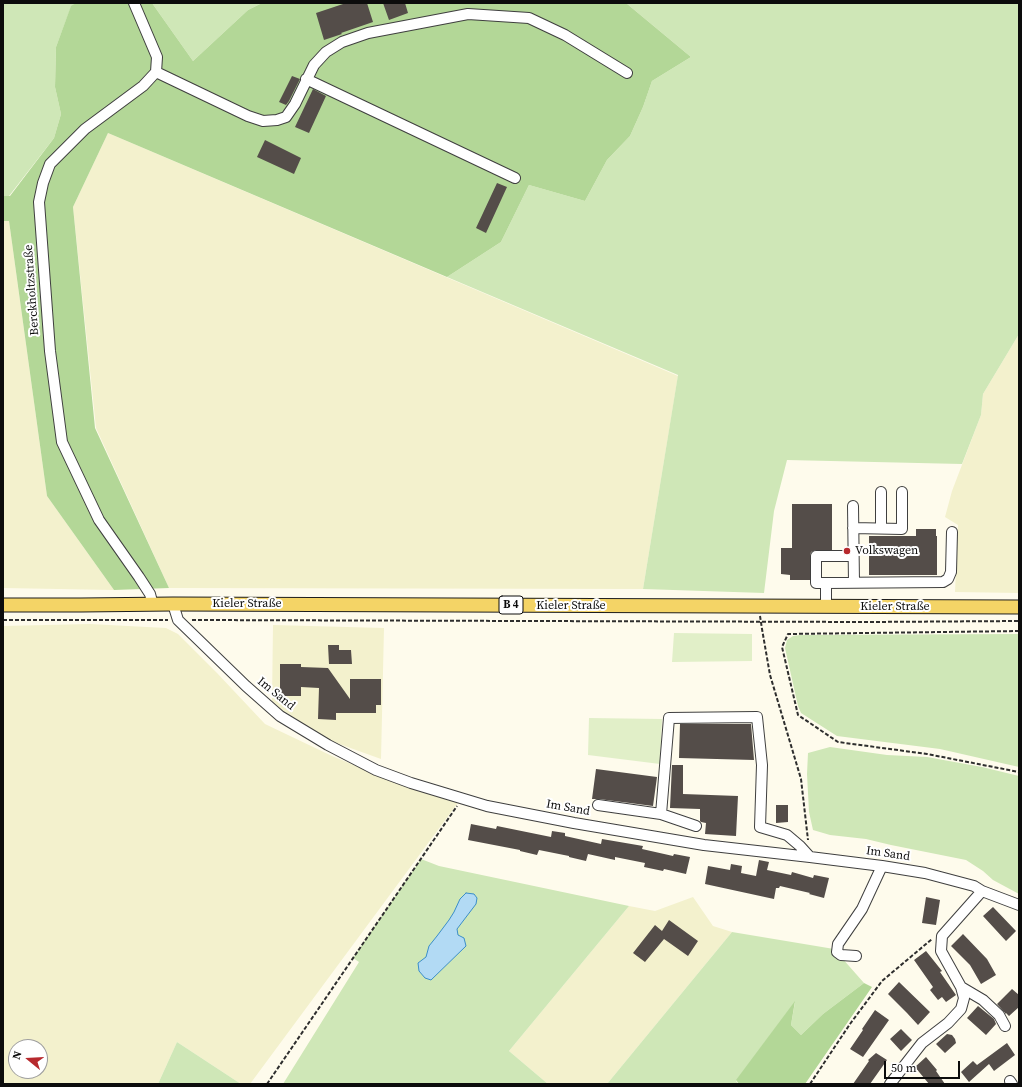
<!DOCTYPE html>
<meta charset="utf-8">
<style>
body{margin:0}
#map{position:relative;width:1022px;height:1087px;overflow:hidden;background:#fefbec;font-family:"Source Serif 4",serif}
canvas{display:block}
.frame{position:absolute;inset:0;border:4px solid #0c0c0c;pointer-events:none}
.north{position:absolute;left:8px;top:1039px;width:40px;height:40px;box-sizing:border-box;background:#fff;border:1px solid #9e9e9e;border-radius:50%;rotate:288deg;font-size:11px;font-weight:700;line-height:16px;text-align:center;color:#0c0c0c}
.north::after{content:'';display:block;margin:auto;width:14px;height:18px;background:#b7292d;clip-path:polygon(50% 0,100% 100%,50% 72%,0 100%)}
.scale{position:absolute;left:884px;top:1061px;width:76px;height:18px;box-sizing:border-box;border:2px solid #0c0c0c;border-top:0;padding-left:5px;font-size:12px;line-height:14px;white-space:nowrap;color:#0c0c0c;-webkit-text-stroke:3px #fff;paint-order:stroke}
</style>
<div id="map">
<canvas width="1022" height="1087"></canvas>
<div class="frame"></div>
<div class="north">N</div>
<div class="scale">50 m</div>
</div>
<script>
const ctx = document.querySelector('canvas').getContext('2d');
ctx.lineJoin = 'round';
function fillPath(path, color) { ctx.fillStyle = color; ctx.fill(path, 'evenodd'); }
const toPath = rows => new Path2D(rows.map(r => 'M' + r).join(''));
function stroke(path, color, width, dash) { ctx.strokeStyle = color; ctx.lineWidth = width; ctx.lineCap = dash ? 'butt' : 'round'; ctx.setLineDash(dash || []); ctx.stroke(path); }
function write(font, color, halo, rows, align = 'center') {
  ctx.font = font + ' "Source Serif 4",serif'; ctx.lineWidth = 4; ctx.setLineDash([]); ctx.textBaseline = 'middle'; ctx.strokeStyle = halo; ctx.fillStyle = color; for (const [text, x, y, turn = 0] of rows) {
    ctx.save(); ctx.translate(x, y); ctx.rotate((+turn || 0) * Math.PI / 180); ctx.textAlign = isNaN(turn) ? turn : align; if (halo) ctx.strokeText(text, 0, 0); ctx.fillText(text, 0, 0); ctx.restore();
  }
}
fillPath(toPath([
 [108,133,678,376,643,589,169,588,96,428,73,207],
 [3,221,9,221,47,496,114,590,3,588],
 [1019,334,1019,593,955,592,958,525,945,517,952,491,981,415,983,394],
 [90,624,166,628,178,634,217,673,265,724,332,756,393,781,460,800,250,1084,241,1084,177,1042,158,1084,3,1084,3,626],
 [16,1047,40,1047,40,1071,16,1071],
 [273,625,384,628,381,759,331,741,282,711,272,701],
 [693,897,713,926,732,932,607,1084,548,1084,509,1051,629,906,655,911]
]), '#f3f1cd');
fillPath(toPath([
 [3,3,76,3,71,7,56,47,55,87,61,114,54,138,9,196,3,196],
 [152,3,262,3,248,10,193,61],
 [626,3,1019,3,1019,334,983,394,981,415,962,464,787,460,774,511,764,593,643,589,678,375,447,277,501,242,529,185,585,201,607,160,630,136,643,107,652,81,691,57],
 [1019,634,1019,767,940,749,837,736,801,713,798,706,785,648,787,640,793,636,800,635],
 [830,747,887,755,927,757,982,767,1019,776,1019,894,993,880,983,871,966,860,891,845,866,839,830,835,813,830,809,812,807,774,808,753],
 [421,859,439,866,629,906,509,1051,548,1084,283,1084,359,962,353,958],
 [732,932,834,949,864,983,823,1014,801,1035,791,1025,795,1002,736,1081,739,1084,607,1084],
 [177,1042,241,1084,158,1084]
]), '#cfe7b7');
fillPath(toPath([
 [76,3,152,3,193,61,248,10,262,3,626,3,691,57,652,81,643,107,630,136,607,160,585,201,529,185,501,242,447,277,108,133,73,207,95,428,169,588,114,590,47,496,9,221,3,221,3,196,10,196,54,138,61,114,55,87,56,47,71,6],
 [864,983,872,987,805,1084,739,1084,736,1080,795,1001,791,1025,801,1035,823,1014]
]), '#b3d797');
fillPath(toPath([
 [674,633,752,634,752,661,672,662],
 [589,718,662,719,660,764,588,755]
]), '#e1efc8');
const water = toPath([
 [466,893,474,894,477,898,476,904,457,929,458,935,464,938,466,946,431,980,425,978,419,971,418,963,426,957,429,946,437,936,449,920,454,912,460,899,466,893]
]);
fillPath(water, '#b2daf4');
stroke(water, '#3b8ec9', 1);
fillPath(toPath([
 [346,3,367,3,373,22,341,33,342,34,324,40,316,13],
 [383,3,405,3,408,13,389,20],
 [292,76,300,79,289,101,286,105,279,102],
 [313,89,326,96,309,133,295,127],
 [265,140,301,158,294,174,257,157],
 [497,183,507,187,486,233,476,228],
 [792,504,832,504,832,550,816,550,811,552,810,556,810,580,790,580,790,575,781,574,781,548,792,548],
 [916,529,936,529,936,536,937,536,937,575,869,575,869,536,916,536],
 [328,645,339,645,339,650,351,650,352,664,329,664],
 [280,664,301,664,301,667,328,668,350,699,350,679,381,679,381,705,376,705,376,713,336,713,336,720,318,719,319,688,301,687,301,696,280,696],
 [680,724,751,724,754,760,679,758],
 [672,765,683,765,683,794,738,796,736,836,705,834,706,823,701,822,700,821,700,809,670,808],
 [596,769,657,777,653,806,599,799,592,799],
 [776,805,788,805,788,822,776,823],
 [471,824,496,829,497,826,551,837,552,831,565,833,565,836,601,844,602,839,643,846,642,849,673,856,674,854,690,857,686,874,664,869,663,871,644,867,645,863,615,857,615,860,588,854,586,861,569,857,569,856,539,850,537,855,520,851,520,850,468,840],
 [759,860,769,862,767,870,791,875,792,872,813,878,814,875,829,878,824,898,809,894,810,893,780,886,779,888,776,888,774,899,705,884,708,866,730,870,731,864,742,866,741,873,756,876],
 [926,897,940,900,936,925,922,923],
 [993,907,1016,931,1006,941,983,916],
 [669,920,698,941,688,956,664,939,645,962,633,953,655,925,662,931],
 [963,934,987,959,996,975,981,984,970,965,951,946],
 [926,951,942,971,940,972,956,995,946,1002,942,997,938,1000,930,990,933,987,914,960],
 [899,982,930,1012,918,1025,907,1013,888,994],
 [1012,989,1019,995,1019,1007,1009,1016,1006,1013,1006,1014,997,1004],
 [978,1006,994,1019,996,1024,986,1035,967,1018],
 [875,1010,889,1020,863,1057,850,1049,863,1030,862,1029],
 [901,1029,912,1040,901,1051,890,1039],
 [947,1034,952,1035,955,1039,956,1043,945,1053,936,1044],
 [1007,1043,1015,1055,994,1071,989,1064,969,1082,961,1072,973,1061,977,1065],
 [876,1053,887,1060,870,1084,853,1084,869,1061,868,1060],
 [926,1057,937,1070,936,1071,945,1084,929,1084,915,1067]
]), '#544d49');
const minor = toPath([
 [134,3,157,57,156,72,143,86,85,129,50,164,43,183,39,202,50,351,62,442,99,520,139,577,150,594,153,605],
 [156,72,248,116,263,121,277,120,286,117,295,104,314,65,326,52,342,42,368,33,468,14,529,18,565,35,627,73],
 [306,79,515,178],
 [853,506,854,583],
 [853,528,902,529,902,492],
 [881,528,881,492],
 [826,583,816,583,816,556,853,556],
 [173,604,178,620,246,686,280,716,328,745,376,770,411,783,487,806,574,823,704,845,810,857,882,866,925,873,974,886,982,891,1019,905],
 [826,606,826,583,943,582,948,579,951,572,952,532],
 [598,805,661,814,669,718,757,717,762,765,760,827,787,835,800,846,810,857],
 [661,814,696,826],
 [982,891,942,936,941,951,961,987,983,1000,999,1015,1005,1026],
 [856,956,841,955,837,952,838,944,862,909,882,866],
 [1010,1081,1012,1084],
 [890,1084,922,1043,948,1023,961,1009,964,998,961,987]
]);
const major = toPath([
 [3,605,81,605,173,604,1019,607]
]);
stroke(minor, '#3f3f3f', 12);
stroke(major, '#1d1d1d', 15);
stroke(toPath([
 [760,616,762,629,770,675,801,779,808,840],
 [3,620,168,620],
 [192,620,869,622,1019,621],
 [1019,631,788,634,782,647,798,715,838,742,927,754,1019,772],
 [267,1084,457,806],
 [810,1084,850,1024,882,981,932,939]
]), '#2e2e2e', 2, [4, 2]);
stroke(minor, '#fff', 10);
stroke(major, '#f4d466', 13);
for (const [x, y, r, color] of [
 [847,551,4,"#b7292d"]
]) { const dot = new Path2D(); dot.arc(x, y, r, 0, 2 * Math.PI); ctx.fillStyle = color; ctx.fill(dot); stroke(dot, '#fff', 1.5); }
for (const [x, y, w] of [
 [511,605,24]
]) { const box = new Path2D(); box.roundRect(x - w / 2, y - 9, w, 18, 3); ctx.fillStyle = '#fff'; ctx.fill(box); stroke(box, '#0c0c0c', 1); }
write('bold 11px', '#0c0c0c', null, [
 ["B 4",511,605]
]);
write('12px', '#0c0c0c', '#fff', [
 ["Berckholtzstraße",32,290,-94],
 ["Kieler Straße",247,604],
 ["Kieler Straße",571,606],
 ["Kieler Straße",895,607],
 ["Im Sand",276,694,39],
 ["Im Sand",568,808,10],
 ["Im Sand",888,854,8]
]);
write('12px', '#0c0c0c', '#fff', [
 ["Volkswagen",855,551]
], 'left');
</script>
